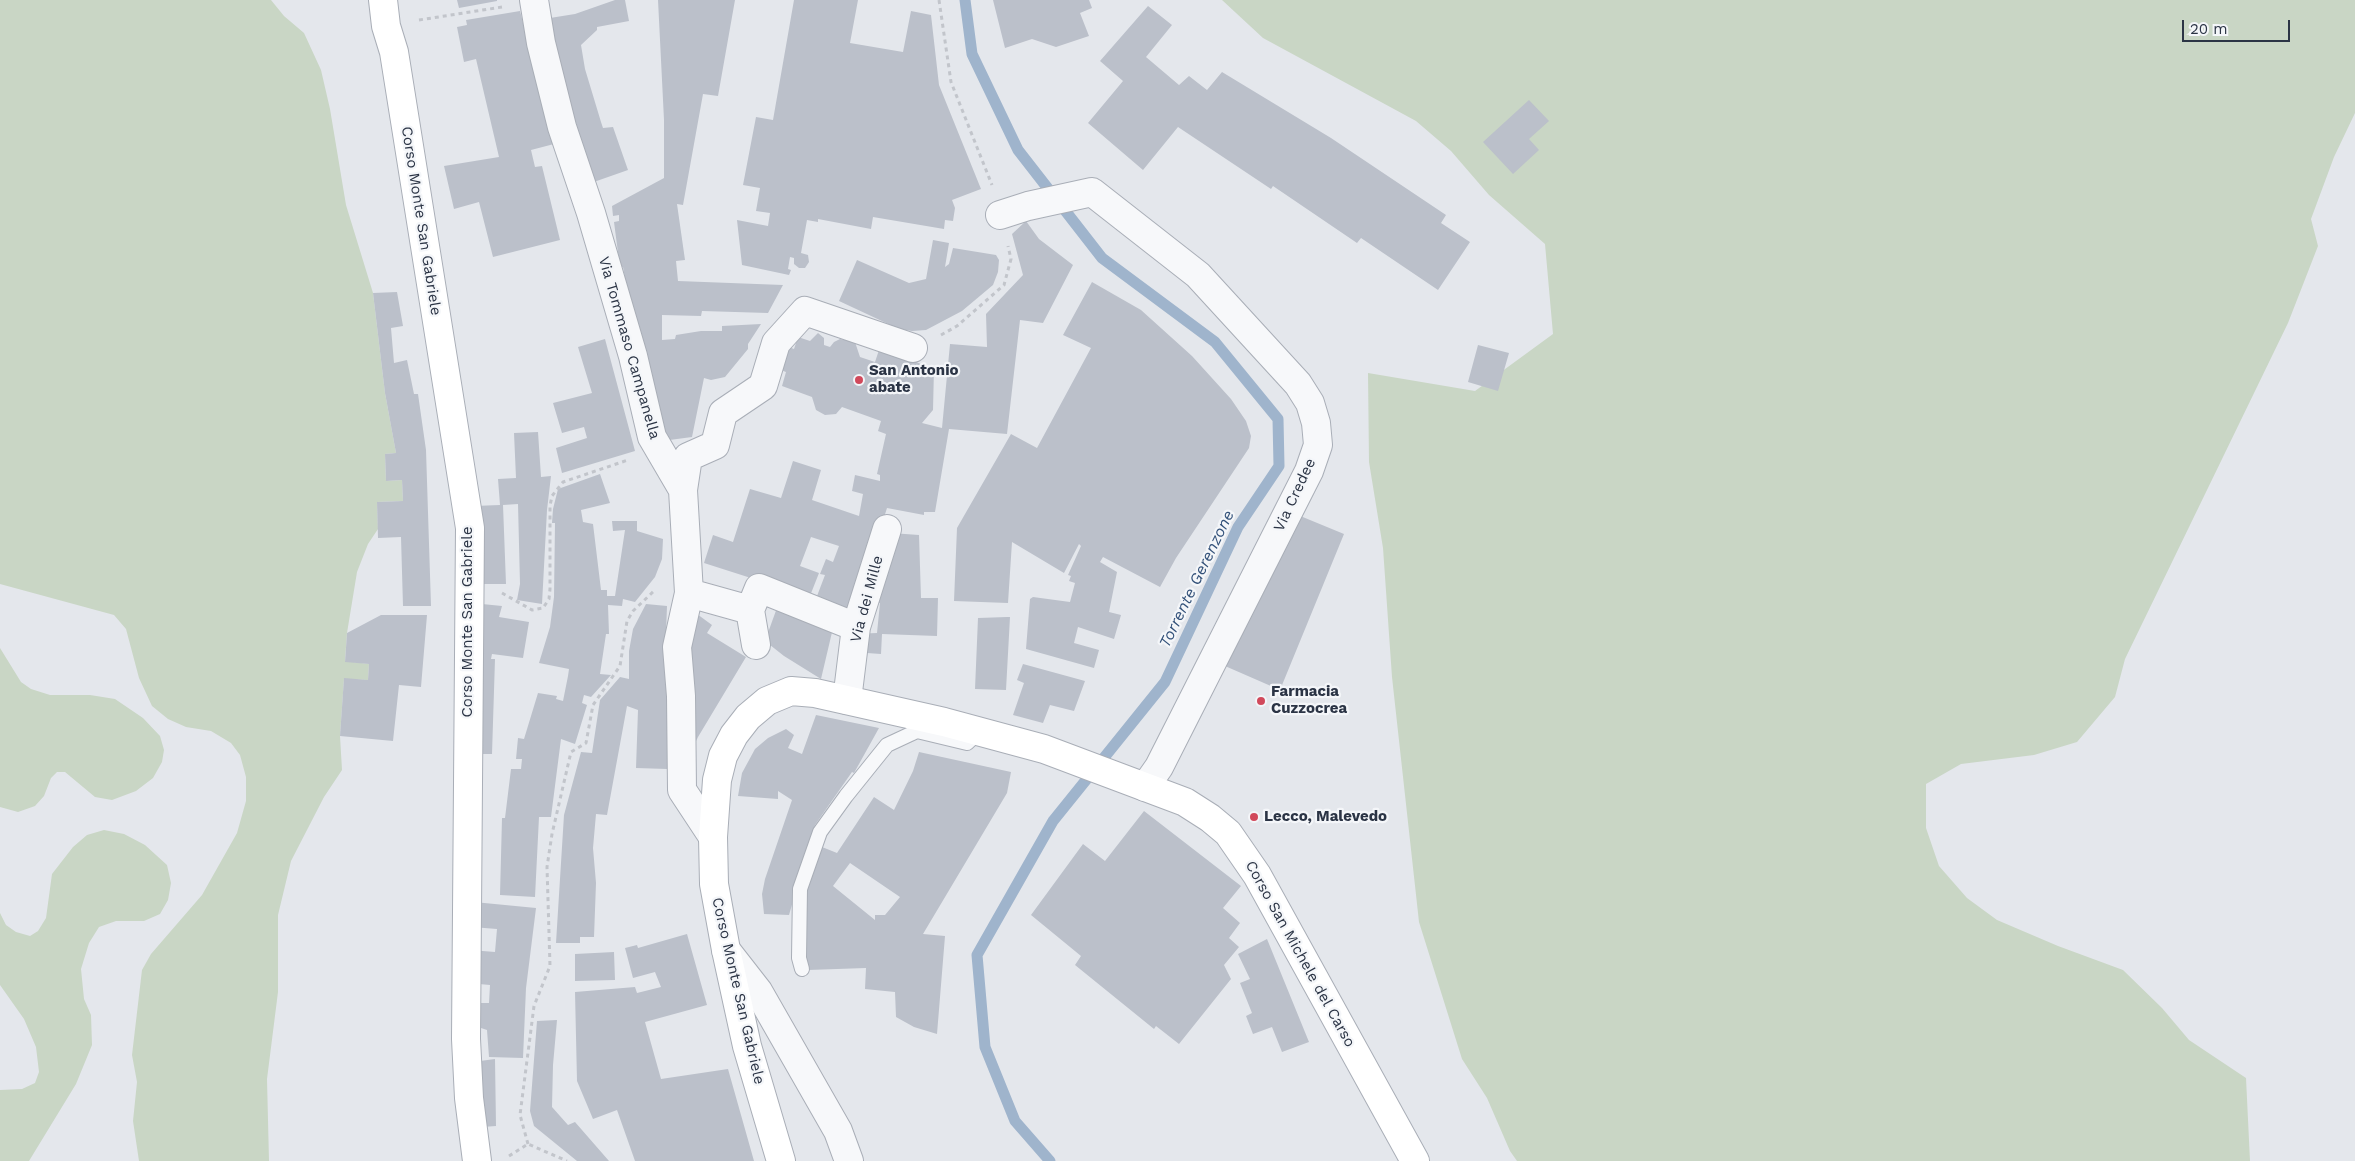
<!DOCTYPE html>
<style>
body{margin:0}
#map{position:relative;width:2355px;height:1161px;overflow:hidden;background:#e4e7ec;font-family:"Work Sans",sans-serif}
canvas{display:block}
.scale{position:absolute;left:2182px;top:20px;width:108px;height:22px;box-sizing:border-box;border:2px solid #2b3445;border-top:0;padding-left:6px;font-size:15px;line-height:18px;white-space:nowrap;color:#2b3445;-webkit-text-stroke:4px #f4f6f9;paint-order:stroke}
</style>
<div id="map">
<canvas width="2355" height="1161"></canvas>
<div class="scale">20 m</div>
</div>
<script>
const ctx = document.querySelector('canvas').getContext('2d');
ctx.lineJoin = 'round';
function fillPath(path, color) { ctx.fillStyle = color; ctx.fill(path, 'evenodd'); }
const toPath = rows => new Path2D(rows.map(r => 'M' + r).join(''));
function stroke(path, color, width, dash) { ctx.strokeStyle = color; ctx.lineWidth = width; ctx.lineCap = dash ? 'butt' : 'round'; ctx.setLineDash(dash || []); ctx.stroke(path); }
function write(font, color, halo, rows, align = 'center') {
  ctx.font = font + ' "Work Sans",sans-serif'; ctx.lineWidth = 4.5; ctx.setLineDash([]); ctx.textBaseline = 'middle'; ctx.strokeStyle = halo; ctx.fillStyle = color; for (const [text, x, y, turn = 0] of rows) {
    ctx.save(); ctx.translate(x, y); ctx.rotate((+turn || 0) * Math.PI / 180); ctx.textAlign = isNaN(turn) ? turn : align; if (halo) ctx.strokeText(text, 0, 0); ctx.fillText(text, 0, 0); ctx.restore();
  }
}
fillPath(toPath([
 [0,0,271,0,284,16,304,33,321,70,330,109,346,205,373,293,385,393,396,453,385,454,386,481,402,480,403,501,377,502,378,529,368,544,357,572,347,633,345,661,369,664,368,680,344,679,340,736,342,770,324,797,291,861,278,915,278,992,267,1079,269,1161,139,1161,133,1121,137,1082,132,1055,142,970,151,954,202,895,237,833,246,801,246,777,240,755,231,743,211,731,186,727,168,719,152,706,139,678,126,629,114,615,0,584],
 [1222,0,2355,0,2355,113,2334,157,2311,219,2318,246,2288,323,2125,659,2115,697,2077,742,2034,755,1961,764,1926,784,1926,828,1939,866,1967,898,1997,920,2058,946,2123,970,2162,1008,2189,1040,2246,1078,2250,1161,1517,1161,1510,1151,1487,1098,1462,1059,1419,922,1392,677,1383,548,1369,462,1368,373,1475,391,1553,334,1545,244,1489,195,1451,151,1416,121,1263,38],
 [0,648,21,682,31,689,50,695,90,695,115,699,143,718,160,736,164,750,162,762,153,778,136,791,112,800,95,797,65,772,57,772,51,778,44,796,35,806,18,812,0,807],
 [104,830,124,834,145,845,167,865,171,883,168,900,160,914,144,921,116,921,99,927,89,943,81,969,84,999,91,1015,92,1045,76,1084,29,1161,0,1161,0,1090,22,1089,35,1083,39,1072,36,1047,24,1019,0,985,0,913,6,925,16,932,30,936,38,931,46,918,52,874,73,847,87,835]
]), '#c9d6c5');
stroke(toPath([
 [965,0,972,54,1018,150,1102,258,1215,342,1278,419,1279,466,1238,527,1165,682,1053,821,977,955,985,1047,1015,1121,1050,1161]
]), '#9fb4cc', 11);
fillPath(toPath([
 [457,0,497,0,497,1,459,8],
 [615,0,625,0,629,21,597,27,597,30,581,45,585,69,601,122,603,128,613,127,628,170,591,183,559,96,550,18,575,14],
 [658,0,735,0,718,96,703,94,683,205,677,204,685,260,676,261,678,281,783,285,768,313,702,311,701,316,662,315,662,340,675,339,676,335,701,331,722,331,722,326,761,324,748,344,748,349,725,377,711,380,704,378,692,437,662,441,618,277,625,278,623,267,620,268,614,222,619,221,619,215,613,216,612,206,664,178,664,120],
 [794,0,858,0,850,43,903,52,911,11,931,15,939,85,981,189,952,200,955,208,953,221,945,220,944,229,873,217,871,229,818,219,818,222,807,220,801,253,808,255,809,262,805,268,799,268,794,264,794,258,790,257,788,269,791,270,789,275,742,265,737,220,768,226,770,213,756,211,760,188,743,185,756,117,773,120],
 [993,0,1089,0,1092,8,1080,13,1089,36,1056,47,1032,39,1005,48],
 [1148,6,1172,25,1146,57,1179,85,1189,76,1207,90,1222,72,1331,138,1446,215,1441,223,1470,242,1438,290,1361,238,1357,243,1273,186,1271,189,1178,127,1143,170,1088,123,1123,81,1100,61],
 [520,11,554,144,531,150,535,167,542,166,560,240,493,257,479,202,454,209,444,166,499,157,476,59,464,62,457,27,467,25,466,20],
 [1529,100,1549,121,1529,139,1539,150,1513,174,1483,142],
 [1026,221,1039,239,1073,265,1043,323,1020,320,1007,434,949,429,935,512,924,512,924,515,887,508,851,621,814,604,825,575,820,574,826,559,833,562,839,546,811,537,800,566,819,573,808,601,754,579,704,563,713,535,733,542,750,489,781,498,793,461,821,470,812,500,859,516,863,494,852,491,855,475,880,481,880,475,877,474,886,434,878,431,881,421,842,407,836,414,825,415,816,410,812,397,782,386,786,372,778,369,786,346,794,349,798,337,810,341,818,333,824,338,824,345,830,347,834,342,840,339,855,342,860,357,875,362,879,350,934,368,933,410,922,423,942,428,950,344,987,347,986,314,1023,275,1012,234],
 [933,240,949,243,945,267,949,264,953,248,996,255,999,260,998,272,993,285,962,311,926,330,912,331,899,329,839,301,857,260,909,283,926,279],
 [1092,282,1141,310,1192,356,1231,399,1246,421,1251,436,1249,448,1176,558,1160,587,1103,557,1100,562,1117,572,1109,612,1121,615,1114,639,1078,627,1074,643,1099,650,1094,668,1026,649,1030,599,1033,597,1070,602,1075,583,1069,581,1071,576,1068,575,1081,546,1079,544,1064,573,1012,542,1008,603,954,601,957,528,1011,434,1037,448,1091,348,1063,335],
 [397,292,403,326,391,328,394,363,407,360,414,394,418,394,426,450,431,606,403,606,401,537,378,538,377,502,403,501,402,480,386,481,385,454,396,453,385,393,373,293],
 [605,339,635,451,562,473,556,448,587,438,584,427,562,433,553,403,592,393,578,347],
 [1478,345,1509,353,1498,391,1468,382],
 [538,432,541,477,551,476,547,510,542,604,517,600,520,584,518,504,503,505,506,584,476,584,474,506,500,505,498,479,516,478,514,433],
 [600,474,610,503,581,510,583,522,593,524,601,590,607,590,607,596,615,596,625,530,613,531,612,521,637,521,637,531,663,539,662,559,655,577,635,602,623,599,622,606,608,605,609,634,606,634,600,674,611,675,591,697,584,695,582,703,587,705,575,744,561,739,551,817,539,817,535,897,500,895,502,818,505,818,511,769,521,769,522,759,516,759,518,738,524,739,538,693,557,696,556,699,563,701,568,676,569,669,539,663,550,627,554,597,555,523,552,523,553,509,558,489],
 [1293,513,1344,534,1280,690,1225,666],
 [891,533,919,535,921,598,938,598,937,636,882,634,881,654,853,652,853,634,877,633,880,603,868,602],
 [472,603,502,606,499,617,529,622,523,658,492,654,491,659,495,659,492,754,469,754],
 [646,604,667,606,665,661,669,710,667,769,636,768,638,710,627,706,607,815,596,814,593,848,596,883,594,937,580,937,580,943,556,943,564,815,581,752,592,753,600,700,620,677,629,679,629,651,633,629],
 [778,605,833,628,821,679,784,656,765,641],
 [697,614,712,625,707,633,746,657,698,737,690,754,686,627],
 [381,615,427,615,421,687,399,685,393,741,340,736,344,678,368,680,369,664,345,662,347,633],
 [1007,617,1010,617,1006,690,975,689,978,618],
 [1023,664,1085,681,1074,711,1050,705,1043,723,1013,715,1024,683,1017,680],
 [816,715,879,728,854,773,852,772,815,825,789,915,764,914,762,894,765,879,792,800,778,791,778,799,738,796,742,773,755,749,768,738,786,729,794,735,788,748,802,754],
 [919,752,1011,772,1007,793,923,934,945,936,937,1034,914,1027,896,1017,895,992,865,989,866,968,808,970,802,948,805,890,822,847,837,853,874,797,894,810,913,771],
 [850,863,900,897,885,915,875,915,875,920,833,886],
 [1144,811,1241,886,1223,908,1240,923,1229,938,1239,947,1224,965,1231,979,1179,1044,1156,1026,1154,1029,1075,965,1081,956,1031,915,1083,844,1105,861],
 [474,902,536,908,526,988,523,1058,489,1057,487,1030,481,1028,480,1003,489,1003,490,985,468,983,470,950,495,952,497,929,472,927],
 [687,934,707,1005,645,1022,661,1079,728,1069,754,1161,635,1161,617,1110,593,1119,577,1081,575,992,635,987,637,993,661,987,655,972,633,978,625,948,637,945,638,948],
 [1267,939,1309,1042,1282,1052,1272,1027,1253,1034,1246,1016,1252,1013,1240,983,1250,979,1238,954],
 [614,952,615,980,575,981,575,954],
 [557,1020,553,1065,552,1107,568,1125,575,1122,609,1161,577,1161,534,1126,530,1111,537,1021],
 [495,1059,496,1126,468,1128,465,1063]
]), '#bbc0ca');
const lane = toPath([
 [802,969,799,958,800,889,820,832,846,796,887,745,917,731,967,743,979,732]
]);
const street = toPath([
 [534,0,541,43,562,127,591,213,633,356,652,437,683,490,689,593,677,647,681,696,682,790,713,837],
 [1000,215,1028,206,1092,192,1198,275,1298,384,1310,403,1316,423,1318,445,1309,471,1159,767,1145,787],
 [683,490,688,457,715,445,723,413,763,386,776,343,805,311,913,348],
 [689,593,750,610],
 [750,610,759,588,856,627],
 [750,610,756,645],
 [847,700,856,627,887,529],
 [726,950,758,991,838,1131,849,1161]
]);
const secondary = toPath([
 [383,0,386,26,394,52,470,528,466,1039,469,1098,477,1161],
 [781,1161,747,1046,726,950,714,884,713,837,717,780,723,756,734,735,748,717,767,701,791,691,815,693,944,722,1044,749,1185,802,1210,818,1228,833,1257,875,1415,1161]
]);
stroke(lane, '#a9aeb7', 16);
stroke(street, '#a9aeb7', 30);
stroke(secondary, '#a9aeb7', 30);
stroke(toPath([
 [939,0,951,82,992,185],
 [419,20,502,7],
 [941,335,957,326,1004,285,1011,259,1008,246],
 [502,593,532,610,543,608,549,599,550,589,550,506,552,496,563,482,628,460],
 [528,1144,520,1115,525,1076,534,1006,550,966,547,867,552,834,571,752,586,743,593,705,620,666,627,621,633,611,655,590],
 [509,1156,528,1144,567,1161]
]), '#c2c5cb', 3, [4, 4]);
stroke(lane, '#f7f8fa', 14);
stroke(street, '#f7f8fa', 28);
stroke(secondary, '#fff', 28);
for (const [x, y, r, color] of [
 [859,380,5,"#d1495b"],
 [1261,701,5,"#d1495b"],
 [1254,817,5,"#d1495b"]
]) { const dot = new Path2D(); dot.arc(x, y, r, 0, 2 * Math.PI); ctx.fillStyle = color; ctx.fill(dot); stroke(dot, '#f4f6f9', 2); }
write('15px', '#2b3445', '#f4f6f9', [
 ["Corso Monte San Gabriele",421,221,81],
 ["Via Tommaso Campanella",629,348,74],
 ["Via Credee",1295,495,-65],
 ["Via dei Mille",867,599,-75],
 ["Corso Monte San Gabriele",468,622,-90],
 ["Corso San Michele del Carso",1300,954,61],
 ["Corso Monte San Gabriele",738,991,77]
]);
write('bold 15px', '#2b3445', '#f4f6f9', [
 ["San Antonio",869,371],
 ["abate",869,388],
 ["Farmacia",1271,692],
 ["Cuzzocrea",1271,709],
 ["Lecco, Malevedo",1264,817]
], 'left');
write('italic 16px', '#34527a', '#f4f6f9', [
 ["Torrente Gerenzone",1197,579,-64]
]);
</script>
